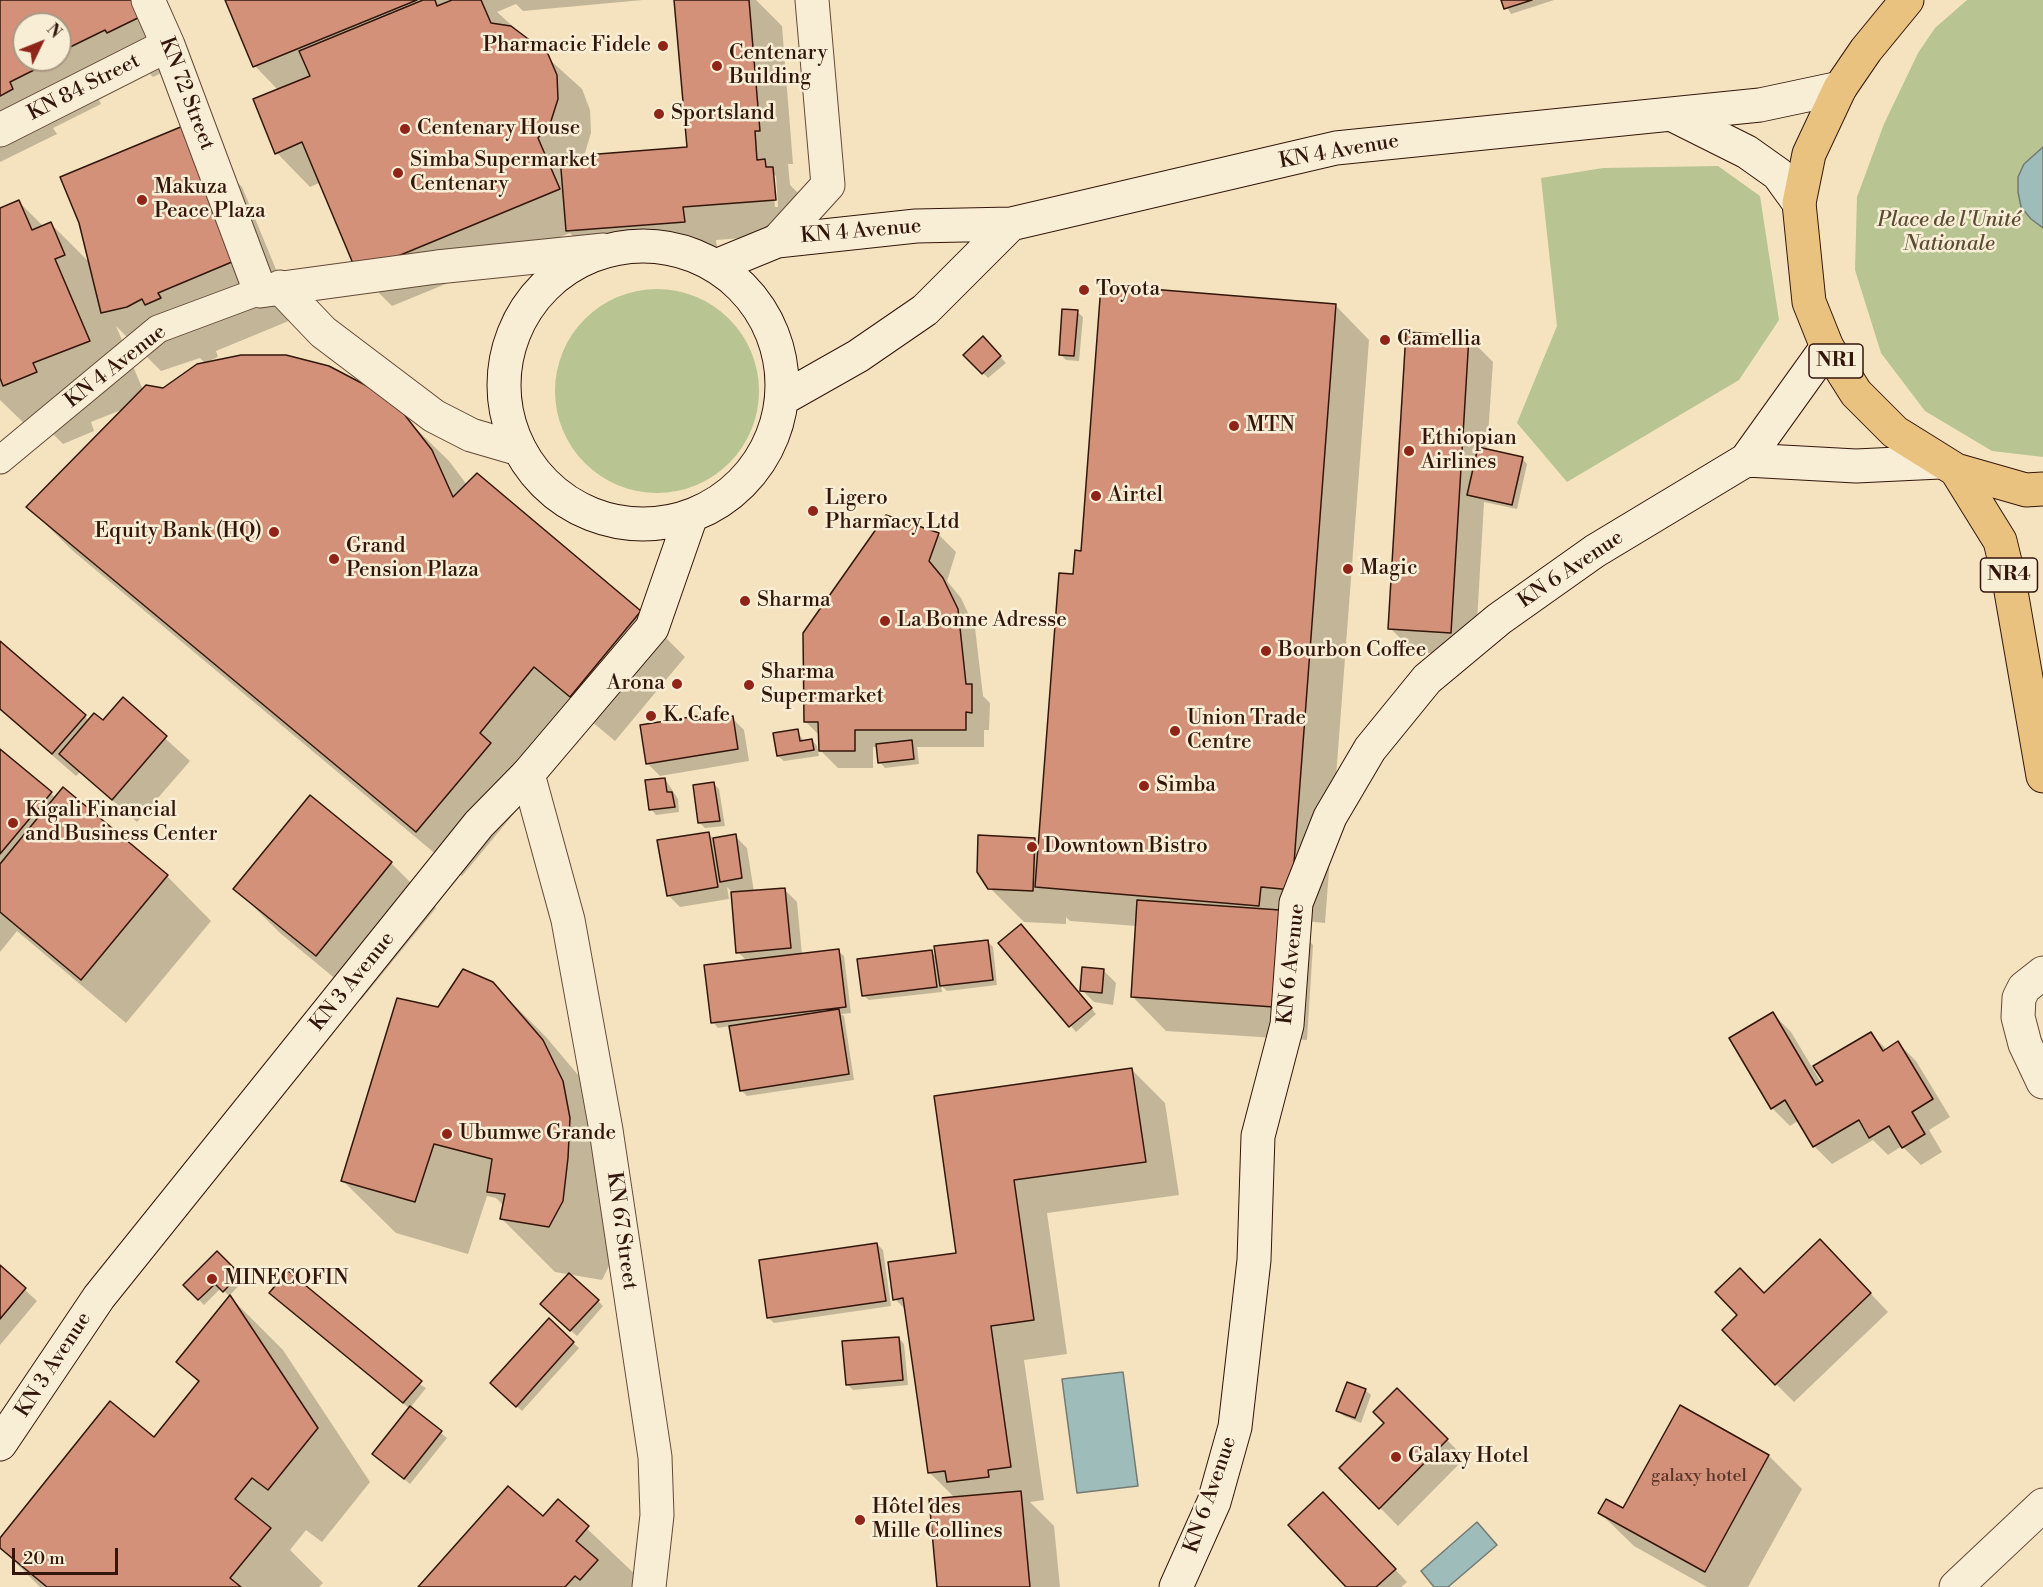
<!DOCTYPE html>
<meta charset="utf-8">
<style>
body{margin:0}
#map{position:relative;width:2043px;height:1587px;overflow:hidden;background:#f4e3be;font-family:"Libre Bodoni",serif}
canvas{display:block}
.north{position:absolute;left:12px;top:12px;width:60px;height:60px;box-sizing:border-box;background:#f8edd5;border:2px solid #a99784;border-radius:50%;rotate:47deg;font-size:16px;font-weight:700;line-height:24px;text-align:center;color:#33160b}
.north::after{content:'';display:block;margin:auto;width:21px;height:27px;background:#8f2418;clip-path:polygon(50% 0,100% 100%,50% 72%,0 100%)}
.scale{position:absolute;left:12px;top:1548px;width:106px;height:27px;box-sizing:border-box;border:3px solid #33160b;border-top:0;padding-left:8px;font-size:18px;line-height:21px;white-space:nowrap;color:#33160b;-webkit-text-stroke:4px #f8edd5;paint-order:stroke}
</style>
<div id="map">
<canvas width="2043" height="1587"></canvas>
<div class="north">N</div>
<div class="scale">20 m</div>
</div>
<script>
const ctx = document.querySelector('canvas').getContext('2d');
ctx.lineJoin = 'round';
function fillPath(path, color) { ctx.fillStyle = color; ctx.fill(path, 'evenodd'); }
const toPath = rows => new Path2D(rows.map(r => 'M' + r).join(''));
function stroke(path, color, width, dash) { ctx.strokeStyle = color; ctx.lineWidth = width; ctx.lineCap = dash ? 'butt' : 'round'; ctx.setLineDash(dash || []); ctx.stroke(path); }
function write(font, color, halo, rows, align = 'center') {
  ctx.font = font + ' "Libre Bodoni",serif'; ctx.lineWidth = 5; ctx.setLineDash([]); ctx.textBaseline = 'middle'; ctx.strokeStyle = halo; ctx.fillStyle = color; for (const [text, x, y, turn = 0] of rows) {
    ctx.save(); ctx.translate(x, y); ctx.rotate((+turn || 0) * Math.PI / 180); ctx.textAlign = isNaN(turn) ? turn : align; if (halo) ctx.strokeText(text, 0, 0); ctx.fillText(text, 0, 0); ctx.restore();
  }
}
fillPath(toPath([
 [1967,0,2043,0,2043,457,1992,451,1925,411,1881,353,1855,270,1857,197,1884,124,1918,53,1935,28],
 [1718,166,1760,196,1779,320,1739,380,1567,482,1517,423,1557,326,1541,178,1603,168],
 '555 391a102 102 0 1 1 204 0a102 102 0 1 1-204 0Z'
]), '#b9c493');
const water = toPath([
 [2043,147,2043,228,2031,219,2021,207,2018,192,2018,177,2024,164,2043,147],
 [1123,1372,1138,1486,1077,1493,1062,1379,1123,1372],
 [1477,1522,1497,1545,1448,1587,1434,1587,1421,1571,1477,1522]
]);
fillPath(water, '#9ebdba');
stroke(water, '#737a74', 1.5);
fillPath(toPath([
 [0,0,157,0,188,60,153,77,150,74,99,100,101,104,53,128,57,134,0,162],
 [24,24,60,24,60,60,24,60],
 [227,0,643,0,523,11,516,4,497,12,582,89,590,110,591,133,584,156,688,148,676,0,756,0,782,26,793,164,788,164,790,185,807,202,809,233,716,240,718,255,601,264,570,233,392,306,358,272,321,182,310,187,277,153,278,90,255,66],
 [772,173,776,176,778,207,775,207],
 [1503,0,1554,0,1511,14],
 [183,128,242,187,296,318,216,351,218,357,207,362,403,416,449,461,467,485,640,612,685,657,615,741,579,711,535,788,462,876,73,551,28,507,126,408,91,422,94,431,63,444,41,422,28,427,0,400,0,210,19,202,43,226,50,223,90,263],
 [116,326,161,371,200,358,206,364,164,389,143,390],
 [1336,306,1369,340,1325,923,1294,920,1294,926,1313,945,1307,1040,1166,1031,1133,997,1137,926,1070,921,1066,917,1066,924,1024,922,990,888,1035,839,1040,845,1074,576,1082,552],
 [1077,312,1083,317,1079,361,1066,360,1060,354],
 [983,338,1006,363,988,378,965,355],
 [1469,338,1493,362,1487,450,1522,458,1527,464,1517,509,1484,502,1475,656,1414,652,1390,628],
 [938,534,956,552,947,581,961,598,975,628,983,696,990,703,989,730,984,730,984,747,917,747,919,764,885,768,880,762,878,747,873,747,873,768,838,768,820,750,820,736,806,722],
 [0,643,90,721,103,722,123,700,190,761,137,822,80,772,76,776,0,710],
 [696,718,701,723,732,718,744,730,749,761,660,776,648,764],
 [797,731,804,741,812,740,817,746,819,756,784,761,778,756],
 [0,750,56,798,167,876,211,921,126,1023,17,931,0,952],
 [665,779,678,799,679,812,656,815,651,809],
 [714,784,719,789,725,826,705,828,699,822],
 [310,797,391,863,436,908,361,1000,280,933,235,888],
 [708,834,714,839,735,836,747,848,754,892,785,890,797,902,802,955,838,951,844,956,851,1013,841,1014,844,1016,854,1080,747,1096,742,1091,731,1026,718,1028,713,1022,747,961,738,952,732,892,727,887,729,899,680,907,668,895],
 [1026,931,1096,1014,1076,1032,1000,944],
 [987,941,993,947,997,985,947,991,941,985,942,992,869,1000,863,995,931,952,937,958],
 [1104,971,1116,983,1113,1005,1094,1002,1082,990],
 [492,983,546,1037,595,1095,615,1254,602,1280,555,1272,502,1219,504,1206,496,1198,487,1196,468,1254,396,1233,342,1180,438,1009],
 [1773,1014,1791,1032,1822,1084,1871,1034,1887,1050,1898,1043,1916,1061,1950,1117,1929,1130,1942,1152,1921,1165,1902,1146,1888,1155,1873,1140,1832,1164,1814,1146,1799,1120,1790,1126,1772,1108],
 [1132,1070,1165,1103,1179,1195,1047,1213,1067,1354,1024,1360,1044,1500,1030,1502,1054,1526,1060,1587,939,1587,955,1498,930,1473,906,1310,895,1299,958,1254,936,1097],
 [877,1244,883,1250,891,1306,774,1323,768,1317],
 [217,1254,244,1280,229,1296,283,1350,370,1482,322,1542,306,1530,290,1550,323,1583,319,1587,40,1587,0,1547,0,1540,154,1439,199,1383,178,1362,230,1297,221,1288,204,1305,185,1285],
 [1838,1259,1888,1312,1794,1402,1776,1384,1739,1315,1764,1295],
 [0,1267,37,1301,0,1345],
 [277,1299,426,1388,410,1408,447,1438,410,1484,380,1459,410,1409],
 [598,1301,603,1306,577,1336,548,1310],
 [549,1321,579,1348,522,1411,498,1389],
 [899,1338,904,1344,908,1385,853,1390,847,1384],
 [1365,1390,1371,1395,1361,1423,1344,1416,1338,1410],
 [1397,1390,1465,1458,1398,1526,1341,1468,1386,1423],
 [1769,1456,1802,1489,1748,1587,1707,1587,1634,1546,1600,1513,1624,1510],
 [558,1501,641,1580,635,1587,420,1587,543,1518],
 [1335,1506,1407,1582,1401,1587,1348,1587]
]), '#0003');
const building = toPath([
 [0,0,136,0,144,15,107,33,105,30,60,52,60,24,24,24,24,60,54,60,10,82,13,89,0,96,0,0],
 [225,0,417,0,253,67,225,0],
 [423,0,435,0,437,6,452,0,481,0,491,23,511,26,548,54,557,75,558,99,551,121,538,138,560,189,357,273,302,142,275,154,253,99,310,76,299,51,423,0],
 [674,0,749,0,760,131,755,131,757,160,765,159,766,167,773,167,776,200,683,207,685,222,566,231,560,157,687,147,674,0],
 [1501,0,1532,0,1504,9,1501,0],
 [183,126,239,259,158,293,161,298,145,305,142,299,127,307,101,313,79,223,60,177,183,126],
 [19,200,32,230,51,222,65,255,55,259,90,341,33,363,37,372,3,386,0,378,0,208,19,200],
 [1101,285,1336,304,1292,890,1261,887,1259,906,1035,887,1059,573,1073,574,1075,550,1081,551,1101,285],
 [1062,309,1078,310,1074,356,1059,355,1062,309],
 [1406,332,1469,336,1451,633,1388,629,1406,332],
 [983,336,1001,356,982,374,963,355,983,336],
 [241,355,286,355,329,366,369,387,404,414,432,450,453,497,477,473,641,611,570,697,534,667,480,733,491,743,416,832,26,507,146,385,163,388,197,364,241,355],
 [1478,447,1523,457,1512,505,1467,495,1478,447],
 [886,515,939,533,929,561,943,578,958,609,966,684,972,684,972,713,966,712,966,730,855,730,855,751,819,751,818,722,804,722,803,633,886,515],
 [0,641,86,715,52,754,0,709,0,641],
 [123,697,167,736,112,800,59,754,94,713,103,720,123,697],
 [697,716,698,722,733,716,738,749,646,764,640,725,697,716],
 [798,729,800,741,812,739,814,750,777,756,773,733,798,729],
 [912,740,914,759,878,763,876,744,912,740],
 [0,749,52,792,0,854,0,749],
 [665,778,667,792,672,792,675,807,649,810,645,780,665,778],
 [714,782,720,821,698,823,693,785,714,782],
 [63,787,168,875,81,980,0,912,0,864,63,787],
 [310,795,392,862,316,956,233,889,310,795],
 [709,832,718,887,667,896,657,840,709,832],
 [736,834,742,878,720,882,713,838,736,834],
 [978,835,1035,838,1033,891,988,889,977,872,978,835],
 [785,888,791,948,736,953,731,892,785,888],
 [1137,900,1280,910,1274,1007,1131,997,1137,900],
 [1021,924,1092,1008,1069,1027,998,943,1021,924],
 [988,940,993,980,940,986,934,946,988,940],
 [839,949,846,1007,711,1023,704,965,839,949],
 [932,950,937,987,862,996,857,959,932,950],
 [1082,967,1104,969,1102,993,1080,991,1082,967],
 [463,969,493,982,543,1040,563,1081,570,1118,568,1158,563,1201,549,1227,500,1219,505,1194,487,1192,492,1159,434,1144,415,1202,341,1181,397,998,438,1007,463,969],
 [839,1009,849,1074,740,1091,729,1026,839,1009],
 [1773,1012,1816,1085,1823,1081,1813,1066,1871,1032,1883,1051,1898,1041,1933,1099,1912,1112,1925,1134,1902,1148,1889,1126,1869,1138,1859,1120,1813,1147,1785,1100,1771,1109,1729,1038,1773,1012],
 [1132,1068,1146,1162,1014,1180,1034,1320,991,1326,1011,1467,988,1470,989,1477,947,1482,945,1471,928,1473,903,1298,893,1300,888,1262,956,1253,934,1096,1132,1068],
 [1820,1239,1871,1293,1775,1385,1722,1330,1737,1315,1715,1292,1740,1268,1764,1293,1820,1239],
 [877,1243,886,1301,767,1318,759,1260,877,1243],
 [217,1251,240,1274,223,1292,215,1284,198,1300,183,1285,217,1251],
 [0,1265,26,1288,0,1319,0,1265],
 [288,1271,422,1381,403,1403,269,1293,288,1271],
 [569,1273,599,1300,570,1331,540,1304,569,1273],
 [230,1295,318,1428,268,1490,252,1478,235,1499,271,1528,230,1578,241,1587,47,1587,0,1548,0,1538,110,1401,154,1437,199,1381,176,1362,230,1295],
 [549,1318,574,1342,516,1407,490,1383,549,1318],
 [899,1337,903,1380,846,1385,842,1341,899,1337],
 [1347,1382,1366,1389,1355,1418,1336,1411,1347,1382],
 [1397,1388,1448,1439,1379,1509,1339,1468,1384,1423,1373,1412,1397,1388],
 [1680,1405,1769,1455,1705,1572,1598,1513,1606,1499,1623,1508,1680,1405],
 [410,1406,442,1431,404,1479,372,1454,410,1406],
 [508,1486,543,1516,558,1499,589,1526,576,1541,598,1560,580,1580,575,1576,565,1587,418,1587,508,1486],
 [1021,1491,1030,1587,937,1587,929,1499,1021,1491],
 [1323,1492,1396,1569,1376,1587,1346,1587,1288,1525,1323,1492]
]);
fillPath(building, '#d3917a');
stroke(building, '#33160b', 1.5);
const pedestrian = toPath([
 [0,460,158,329,260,291]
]);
const minor = toPath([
 [148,0,168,45,260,291,437,267,604,250],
 [0,130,168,45],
 [777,241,828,185,812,0],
 [280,287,323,332,434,416,471,435,519,449],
 [528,774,568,920,606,1130,655,1457,657,1515,649,1587],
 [2043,973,2024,988,2019,998,2018,1017,2025,1044,2043,1082],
 [1956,1587,2043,1505]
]);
const secondary = toPath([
 [1673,115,1747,152,1778,174,1799,203],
 '504 385a139 139 0 1 1 278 0a139 139 0 1 1-278 0Z',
 [716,266,777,241,916,226,1011,224,1336,148,1760,105,1840,88],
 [782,399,858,356,925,310,1011,224],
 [1746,460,1856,466,1940,462],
 [0,1444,99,1297,479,824,528,774,652,628,691,516],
 [1176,1587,1214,1502,1235,1427,1254,1260,1258,1136,1287,1025,1296,903,1330,817,1370,749,1427,679,1499,619,1595,551,1746,460,1827,347]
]);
const trunk = toPath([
 [1907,0,1866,50,1840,88,1809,154,1799,203,1809,302,1827,347,1856,393,1895,432,1956,470,2026,490,2043,489],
 [1956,470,2000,541,2008,574,2043,776]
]);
stroke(pedestrian, '#634938', 29);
stroke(minor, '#634938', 35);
stroke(secondary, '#33160b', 35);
stroke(trunk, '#33160b', 35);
stroke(pedestrian, '#f8edd5', 27);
stroke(minor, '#f8edd5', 33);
stroke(secondary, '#f8edd5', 33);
stroke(trunk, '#eac27f', 33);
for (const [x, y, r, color] of [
 [663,46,6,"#8f2418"],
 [717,66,6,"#8f2418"],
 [659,114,6,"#8f2418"],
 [405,129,6,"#8f2418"],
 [398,173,6,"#8f2418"],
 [142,200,6,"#8f2418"],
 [1084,290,6,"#8f2418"],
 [1385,340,6,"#8f2418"],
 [1234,426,6,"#8f2418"],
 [1409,451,6,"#8f2418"],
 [1096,496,6,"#8f2418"],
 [813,511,6,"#8f2418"],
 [274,532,6,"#8f2418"],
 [334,559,6,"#8f2418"],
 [1348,569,6,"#8f2418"],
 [745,601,6,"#8f2418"],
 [885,621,6,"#8f2418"],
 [1266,651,6,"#8f2418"],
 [677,684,6,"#8f2418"],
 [749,685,6,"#8f2418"],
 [651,716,6,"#8f2418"],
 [1175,731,6,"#8f2418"],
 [1144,786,6,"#8f2418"],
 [13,823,6,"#8f2418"],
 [1032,847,6,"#8f2418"],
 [447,1134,6,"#8f2418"],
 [212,1279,6,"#8f2418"],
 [1396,1457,6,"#8f2418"],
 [860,1520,6,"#8f2418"]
]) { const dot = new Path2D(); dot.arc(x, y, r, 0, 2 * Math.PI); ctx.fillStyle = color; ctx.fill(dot); stroke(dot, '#f8edd5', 2); }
write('18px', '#5b3527', null, [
 ["galaxy hotel",1699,1477]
]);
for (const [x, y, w] of [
 [1836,361,54],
 [2009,575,57]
]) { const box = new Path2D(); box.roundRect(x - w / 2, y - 17, w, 34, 4.5); ctx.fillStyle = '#f8edd5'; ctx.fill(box); stroke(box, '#33160b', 1.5); }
write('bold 20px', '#33160b', null, [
 ["NR1",1836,361],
 ["NR4",2009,575]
]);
write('21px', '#33160b', '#f8edd5', [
 ["Pharmacie Fidele",651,46,"right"],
 ["Centenary",729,54],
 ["Building",729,78],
 ["Sportsland",671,114],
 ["Centenary House",417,129],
 ["Simba Supermarket",410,161],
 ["Centenary",410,185],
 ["Makuza",154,188],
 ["Peace Plaza",154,212],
 ["Toyota",1096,290],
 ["Camellia",1397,340],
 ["MTN",1246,426],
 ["Ethiopian",1421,439],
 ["Airlines",1421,463],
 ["Airtel",1108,496],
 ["Ligero",825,499],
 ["Pharmacy Ltd",825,523],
 ["Equity Bank (HQ)",262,532,"right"],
 ["Grand",346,547],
 ["Pension Plaza",346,571],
 ["Magic",1360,569],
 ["Sharma",757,601],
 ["La Bonne Adresse",897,621],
 ["Bourbon Coffee",1278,651],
 ["Sharma",761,673],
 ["Supermarket",761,697],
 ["Arona",665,684,"right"],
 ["K. Cafe",663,716],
 ["Union Trade",1187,719],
 ["Centre",1187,743],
 ["Simba",1156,786],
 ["Kigali Financial",25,811],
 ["and Business Center",25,835],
 ["Downtown Bistro",1044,847],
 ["Ubumwe Grande",459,1134],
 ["MINECOFIN",224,1279],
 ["Galaxy Hotel",1408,1457],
 ["Hôtel des",872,1508],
 ["Mille Collines",872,1532]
], 'left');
write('21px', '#33160b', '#f8edd5', [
 ["KN 84 Street",84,88,-27],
 ["KN 72 Street",186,94,69],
 ["KN 4 Avenue",1339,152,-10],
 ["KN 4 Avenue",861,232,-5],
 ["KN 4 Avenue",116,367,-38],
 ["KN 6 Avenue",1571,570,-34],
 ["KN 6 Avenue",1292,964,-84],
 ["KN 3 Avenue",353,982,-51],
 ["KN 67 Street",621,1231,82],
 ["KN 3 Avenue",54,1365,-57],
 ["KN 6 Avenue",1211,1495,-71]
]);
write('italic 21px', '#5b4a34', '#f8edd5', [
 ["Place de l'Unité",1949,221],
 ["Nationale",1949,245]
]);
</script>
